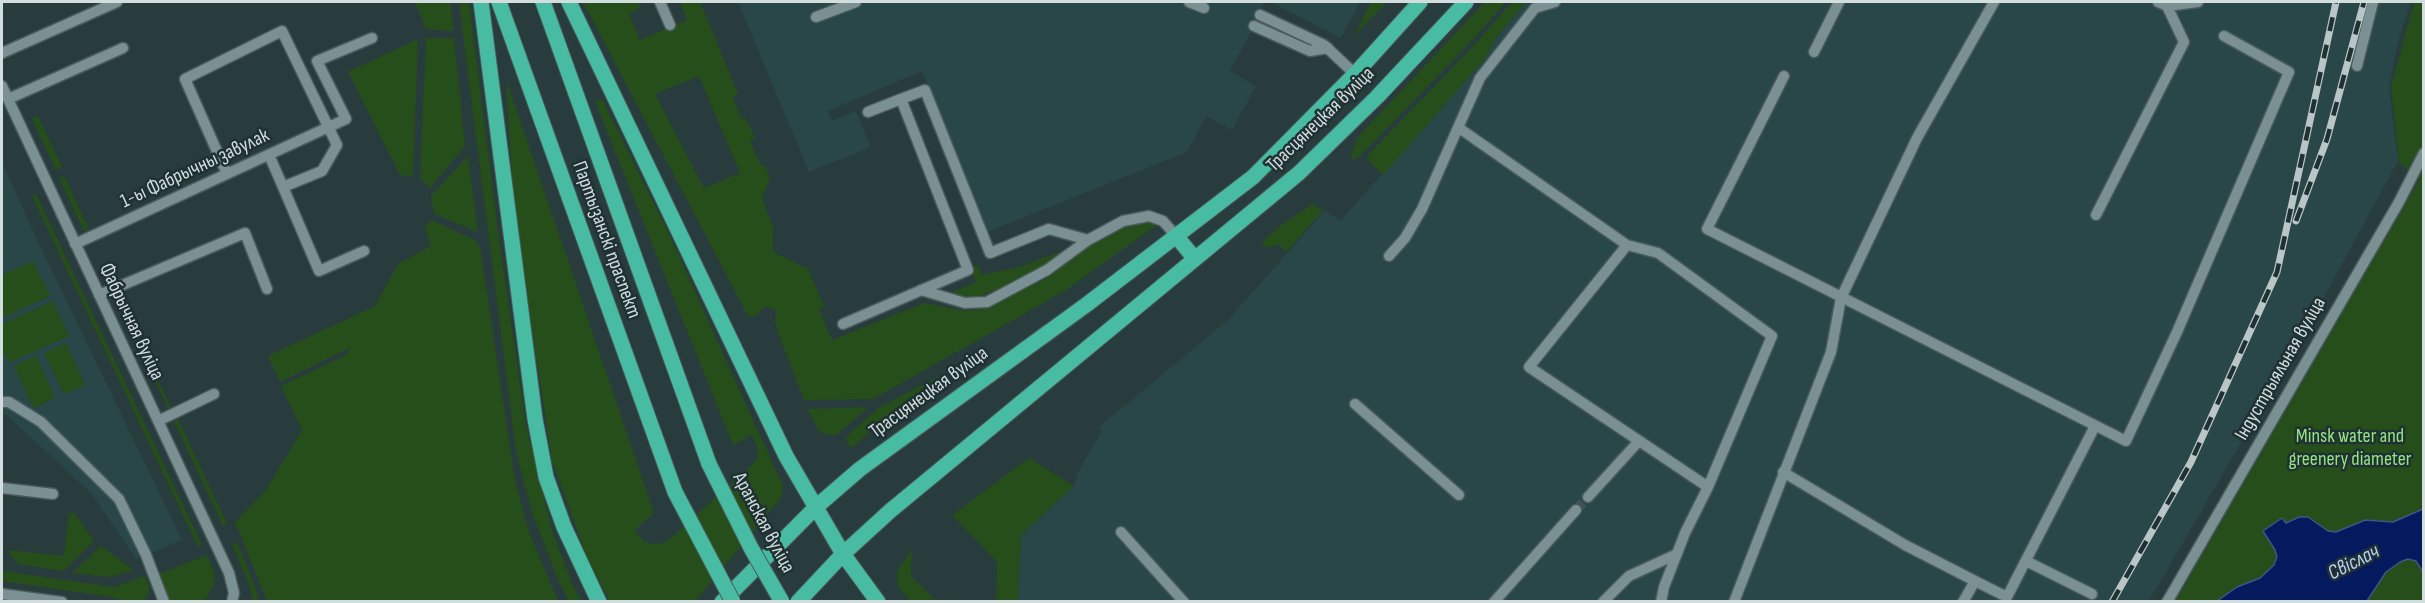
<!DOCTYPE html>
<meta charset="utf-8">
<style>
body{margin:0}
#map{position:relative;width:2425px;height:603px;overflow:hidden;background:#293c3d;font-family:"Sofia Sans Condensed",sans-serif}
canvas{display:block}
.frame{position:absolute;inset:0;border:3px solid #d2ddde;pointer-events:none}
</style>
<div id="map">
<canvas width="2425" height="603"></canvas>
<div class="frame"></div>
</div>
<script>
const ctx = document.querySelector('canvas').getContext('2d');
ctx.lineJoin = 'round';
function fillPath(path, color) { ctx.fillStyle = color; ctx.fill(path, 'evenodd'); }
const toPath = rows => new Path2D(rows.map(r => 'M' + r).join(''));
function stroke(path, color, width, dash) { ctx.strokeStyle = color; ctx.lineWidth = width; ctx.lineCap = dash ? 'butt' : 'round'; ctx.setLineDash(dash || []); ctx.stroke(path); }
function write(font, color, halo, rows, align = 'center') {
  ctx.font = font + ' "Sofia Sans Condensed",sans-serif'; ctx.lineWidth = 5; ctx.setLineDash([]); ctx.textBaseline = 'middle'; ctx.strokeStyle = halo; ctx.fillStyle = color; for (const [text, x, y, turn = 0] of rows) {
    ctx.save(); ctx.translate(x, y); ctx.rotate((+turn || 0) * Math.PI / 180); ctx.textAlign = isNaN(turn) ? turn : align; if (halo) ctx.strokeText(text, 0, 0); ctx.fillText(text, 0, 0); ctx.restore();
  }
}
fillPath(toPath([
 [738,2,1264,2,1260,15,1230,71,1256,86,1232,130,1206,116,1187,152,987,232,922,71,828,111,832,121,856,111,871,147,809,172],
 [1270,2,1360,2,1341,38],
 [1526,2,2411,2,2399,38,2389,87,2398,161,2300,341,2149,601,1018,602,1021,535,1074,486,1078,472,1102,431,1099,427,1229,319,1325,210,1340,221,1485,59,1495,39],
 [2,162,39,244,182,540,136,559,91,493,7,415,2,414]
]), '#294648');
fillPath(toPath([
 [415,2,450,2,454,31,426,29],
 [459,2,469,2,497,224,526,426,552,530,573,586,582,601,569,601,559,582,532,513,516,451],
 [583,2,642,2,639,8,629,15,640,40,687,20,680,2,700,2,738,94,733,97,742,120,746,118,755,138,750,141,761,166,765,165,770,178,762,199,773,227,773,252,808,269,824,306,819,309,832,340,924,303,965,311,983,309,1046,279,1103,235,1144,219,1157,225,1063,292,873,399,804,400,775,324,776,310,765,306,757,315,749,318],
 [699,76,740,173,704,188,655,94],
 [1371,2,1387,2,1354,36],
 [1485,2,1506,2,1465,48,1360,156,1350,161,1357,138],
 [1512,2,1526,2,1495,39,1485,59,1383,175,1367,159,1369,154,1468,52],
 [2414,2,2423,2,2423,509,2393,522,2365,520,2336,532,2328,531,2315,521,2292,520,2286,523,2282,518,2264,531,2272,544,2277,557,2268,572,2260,578,2237,587,2217,601,2175,602,2420,179,2399,162,2391,87],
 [426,38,454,38,465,146,430,188,420,178],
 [418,39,413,176,400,175,348,72],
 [506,79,654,513,635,530,642,540,651,544,665,543,751,466,758,458,757,446,752,435,733,445,595,101,602,99,668,232,783,486,781,498,695,601,610,601,587,557,552,460,514,209],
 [38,116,62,167,56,170,32,119],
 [468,156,478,232,434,214,431,196],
 [64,176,89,229,84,231,59,178],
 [36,194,202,545,198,547,32,196],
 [1313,204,1323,211,1286,252,1279,244,1267,248,1261,243,1283,224],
 [431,220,475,240,480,246,515,481,529,532,558,601,267,601,235,522,266,490,302,430,281,386,346,355,351,347,280,382,268,356,375,306,398,264,431,246,425,227],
 [1061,251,1060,258,1025,278,987,293,975,298,960,298,951,293,976,282,973,274,973,266,978,265,982,275,987,274,1020,267],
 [33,261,50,296,2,318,2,275],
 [115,288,171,408,169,410,112,290],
 [53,301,69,336,9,363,2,348,2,324],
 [66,343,85,385,64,394,44,353],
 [36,356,55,398,33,408,14,366],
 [961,365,888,415,852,448,845,440,850,433,880,407],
 [869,407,836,435,826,434,818,430,807,409],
 [178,419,227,524,223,526,174,421],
 [1029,458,1074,486,1021,535,1018,601,996,601,997,562,952,515],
 [69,512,75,514,94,541,63,571,18,564,7,550,64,556],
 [237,542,254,584,259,601,253,601,249,585,232,544],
 [101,546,134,570,109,577,72,573],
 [912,549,911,576,936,601,911,601,898,587,897,571],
 [207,555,213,569,215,583,206,598,200,602,170,600,159,574],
 [2408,559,2416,561,2423,572,2423,601,2367,602,2386,572,2400,562],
 [2,571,114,587,145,576,149,586,149,593,145,599,140,601,124,601,112,597,2,581]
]), '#264e1a');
const water = toPath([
 [2423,509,2423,572,2416,561,2408,559,2400,562,2386,572,2367,601,2217,601,2237,587,2260,578,2274,565,2277,557,2275,550,2263,531,2282,518,2286,523,2299,517,2308,517,2328,531,2336,532,2365,520,2393,522,2423,509]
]);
fillPath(water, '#05195e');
stroke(water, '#425484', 1.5);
stroke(toPath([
 [1576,510,1588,497]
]), '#425455', 10, [10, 5]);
const minor = toPath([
 [660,2,670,25],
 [1189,2,1204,8],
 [2158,2,2167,6,2198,2],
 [1260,15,1324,45,1355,74],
 [816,17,856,2],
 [1254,26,1310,51,1328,48],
 [1814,52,1839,2],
 [2,53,117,2],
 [2357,66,2373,2],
 [1784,76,1707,229,2126,441,2177,332,2289,72,2224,36],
 [2,86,229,573,234,593,232,602],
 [8,99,123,48],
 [868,112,901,99],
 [1459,128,1627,245,1529,367,1708,487,1685,533,1664,587,1661,602],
 [269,155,283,187],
 [227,174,185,79,282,31,337,145,322,171,283,187,319,271,364,251],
 [2096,215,2184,42,2167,6],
 [75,244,346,119,317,61,372,38],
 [1627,245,1658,253,1772,336,1708,487],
 [1389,256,1405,238,1422,209,1480,78,1535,8,1555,2],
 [921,290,965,303,987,302,1047,270,1088,240,1123,221,1149,216,1163,221,1177,237],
 [99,295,245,233,267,289],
 [843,324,968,270,901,99,925,90,990,253,1049,229,1088,240],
 [2,402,9,402,41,422,119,499,146,555,164,602],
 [1355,404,1459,495],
 [158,421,214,394],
 [1783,472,1905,545,1975,581,1963,602],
 [2,488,53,494],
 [1588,497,1639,441],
 [1121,532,1184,602],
 [2026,561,2092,594],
 [1975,581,2007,597,2095,426],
 [2,594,62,602],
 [1494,602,1576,510],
 [1603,602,1629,576,1677,554],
 [1734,602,1831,352,1841,298,1917,138,1994,2],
 [2167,602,2399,202,2424,153]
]);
const major = toPath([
 [481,2,535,419,546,477,564,527,599,602],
 [499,2,675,492],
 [543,2,709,464],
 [569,2,786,456,843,554,878,602],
 [1177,237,1195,259],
 [722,602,816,507,860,469,1086,305,1253,177,1355,74,1420,2],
 [798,602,843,554,890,511,1299,173,1377,97,1466,2]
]);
stroke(minor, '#4a5b5c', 13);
stroke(major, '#4a5b5c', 17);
stroke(minor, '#7b9092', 10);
stroke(major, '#48bca2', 15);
const rail = toPath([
 [2296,221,2327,139,2364,2],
 [2112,602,2191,462,2277,272,2336,2]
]);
stroke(rail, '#b9c5c6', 7);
stroke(rail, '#1f3133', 4.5, [14]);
const majorBridge = toPath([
 [709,464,751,548,782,602],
 [675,492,733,602]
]);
stroke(majorBridge, '#4a5b5c', 17, []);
stroke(majorBridge, '#48bca2', 15);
write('20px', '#d2ddde', '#1f3133', [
 ["Трасцянецкая вуліца",1321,120,-44],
 ["1-ы Фабрычны завулак",195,169,-25],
 ["Партызанскі праспект",606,240,70],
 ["Фабрычная вуліца",131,322,65],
 ["Індустрыяльная вуліца",2281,369,-60],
 ["Трасцянецкая вуліца",929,393,-36],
 ["Аранская вуліца",763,523,62]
]);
write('20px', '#96e481', '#1f3133', [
 ["Minsk water and",2350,437],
 ["greenery diameter",2350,460]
]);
write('italic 21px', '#b9cdf6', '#1f3133', [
 ["Свіслач",2354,563,-27]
]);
</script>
